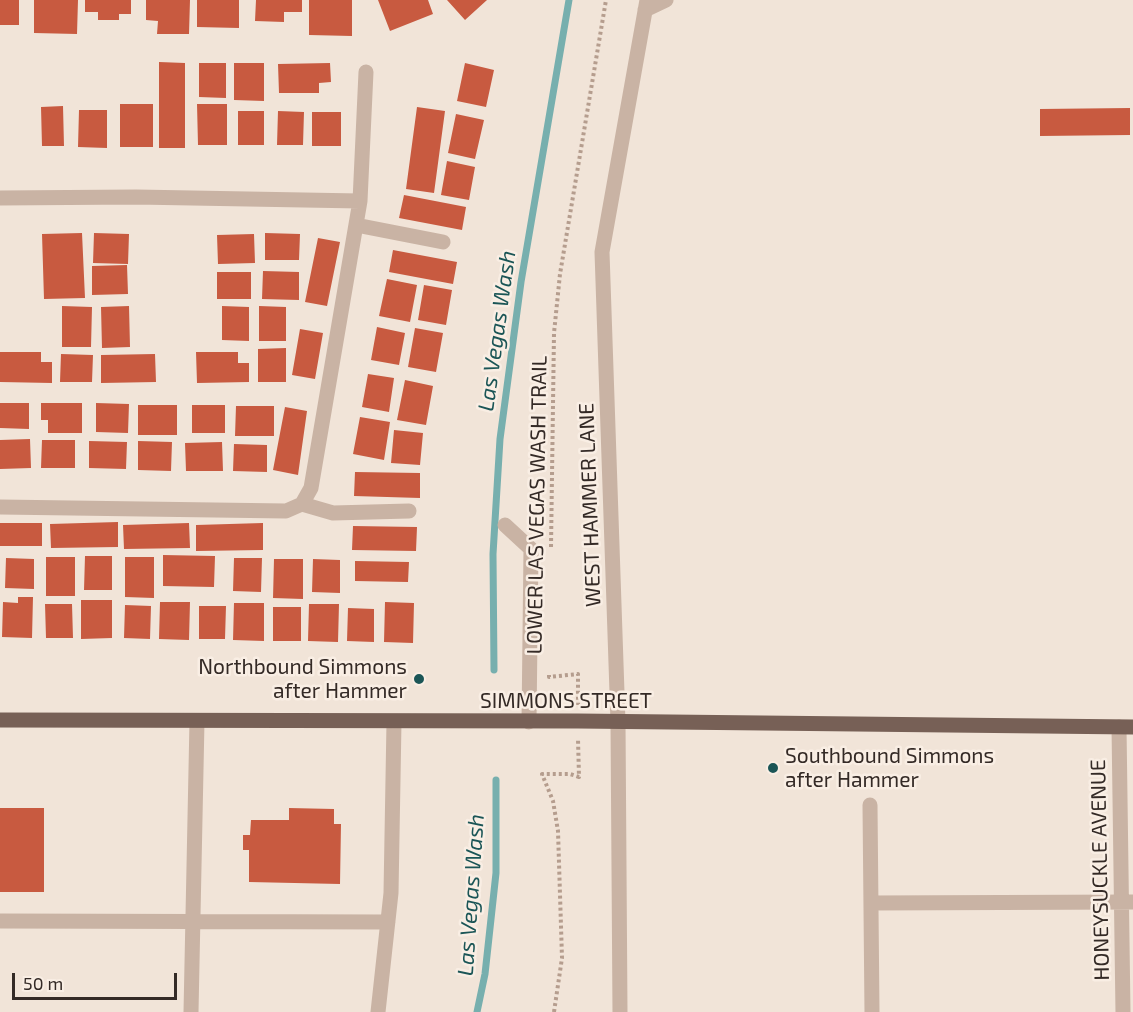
<!DOCTYPE html>
<style>
body{margin:0}
#map{position:relative;width:1133px;height:1012px;overflow:hidden;background:#f1e4d8;font-family:"Exo 2",sans-serif}
canvas{display:block}
.scale{position:absolute;left:12px;top:973px;width:165px;height:27px;box-sizing:border-box;border:3px solid #342a26;border-top:0;padding-left:8px;font-size:18px;line-height:21px;white-space:nowrap;color:#342a26;-webkit-text-stroke:4px #f9eee4;paint-order:stroke}
</style>
<div id="map">
<canvas width="1133" height="1012"></canvas>
<div class="scale">50 m</div>
</div>
<script>
const ctx = document.querySelector('canvas').getContext('2d');
ctx.lineJoin = 'round';
const toPath = rows => new Path2D(rows.map(r => 'M' + r).join(''));
function stroke(path, color, width, dash) { ctx.strokeStyle = color; ctx.lineWidth = width; ctx.lineCap = dash ? 'butt' : 'round'; ctx.setLineDash(dash || []); ctx.stroke(path); }
function fillPath(path, color) { ctx.fillStyle = color; ctx.fill(path, 'evenodd'); }
function write(font, color, halo, rows, align = 'center') {
  ctx.font = font + ' "Exo 2",sans-serif'; ctx.lineWidth = 5; ctx.setLineDash([]); ctx.textBaseline = 'middle'; ctx.strokeStyle = halo; ctx.fillStyle = color; for (const [text, x, y, turn = 0] of rows) {
    ctx.save(); ctx.translate(x, y); ctx.rotate((+turn || 0) * Math.PI / 180); ctx.textAlign = isNaN(turn) ? turn : align; if (halo) ctx.strokeText(text, 0, 0); ctx.fillText(text, 0, 0); ctx.restore();
  }
}
stroke(toPath([
 [494,670,493,554,500,439,521,282,569,0],
 [477,1012,485,974,496,873,496,780]
]), '#77afae', 7);
fillPath(toPath([
 [0,0,19,0,19,25,0,25],
 [34,0,78,0,77,34,34,33],
 [85,0,131,0,131,14,119,14,119,20,98,20,98,12,85,12],
 [146,0,190,0,189,34,157,34,158,21,146,20],
 [197,0,239,0,239,28,197,27],
 [256,0,302,0,302,12,284,12,284,22,255,21],
 [309,0,352,0,352,36,309,35],
 [378,0,428,0,433,14,390,31],
 [447,0,487,0,465,20],
 [159,62,185,63,185,148,159,148],
 [199,63,226,63,226,98,199,97],
 [234,63,264,63,264,101,234,100],
 [330,63,331,82,319,83,319,93,279,93,278,64],
 [465,63,494,70,486,107,457,101],
 [120,104,153,104,153,147,120,147],
 [197,104,227,104,227,145,198,145],
 [63,106,64,146,42,146,41,107],
 [417,107,445,111,434,193,406,189],
 [1130,108,1130,135,1040,136,1040,109],
 [79,110,107,110,107,148,78,147],
 [238,111,264,111,264,145,238,145],
 [278,111,304,112,303,145,277,145],
 [312,112,341,112,341,146,312,146],
 [456,114,484,120,475,159,448,153],
 [447,161,475,167,469,200,441,195],
 [404,195,466,207,462,230,399,218],
 [82,233,85,298,44,299,42,234],
 [94,233,129,234,128,264,93,263],
 [265,233,300,234,299,260,265,260],
 [254,234,255,263,218,264,217,235],
 [318,238,340,242,327,306,305,302],
 [393,250,457,262,453,284,389,272],
 [127,265,128,294,92,295,92,266],
 [263,271,299,272,299,300,262,299],
 [217,272,251,272,251,299,217,299],
 [387,279,417,285,410,322,379,316],
 [424,285,452,290,446,325,418,320],
 [62,306,92,307,91,347,62,347],
 [129,306,130,347,102,348,101,307],
 [222,306,249,307,249,341,222,340],
 [259,306,286,307,286,341,259,341],
 [377,327,405,333,399,365,371,360],
 [415,328,443,333,436,372,408,367],
 [300,329,323,333,315,379,292,375],
 [286,348,286,382,258,382,258,349],
 [0,352,41,352,41,362,52,362,52,383,0,382],
 [196,352,238,352,238,363,249,363,249,382,197,383],
 [61,354,93,355,92,382,60,382],
 [155,354,156,382,101,383,101,355],
 [368,374,394,378,389,412,362,407],
 [405,380,433,386,426,425,397,420],
 [0,403,29,403,29,429,0,428],
 [41,403,82,403,82,433,48,433,48,420,41,420],
 [96,403,129,404,128,433,96,432],
 [138,405,177,405,177,435,138,435],
 [192,405,225,405,225,433,192,433],
 [236,406,274,406,274,436,235,436],
 [285,407,307,411,298,475,273,470],
 [360,417,390,422,384,460,353,454],
 [394,430,423,433,420,465,391,463],
 [30,439,31,468,0,469,0,440],
 [42,440,75,440,75,468,41,468],
 [89,441,127,442,126,469,89,468],
 [138,441,172,442,171,471,138,470],
 [222,442,223,471,186,471,185,443],
 [234,444,267,445,267,472,233,471],
 [355,472,420,473,420,498,354,496],
 [118,522,118,547,51,548,50,524],
 [0,523,42,523,42,546,0,546],
 [189,523,190,548,124,549,123,525],
 [263,523,263,550,196,551,196,525],
 [353,526,417,527,416,551,352,550],
 [163,555,215,556,214,587,163,586],
 [85,556,112,556,112,590,84,590],
 [46,557,75,557,75,596,46,596],
 [125,557,154,557,154,598,125,597],
 [6,558,34,559,34,589,5,588],
 [234,558,262,558,261,592,233,591],
 [274,559,303,559,303,599,273,598],
 [313,559,340,560,340,593,312,592],
 [355,561,409,562,408,582,355,581],
 [18,597,33,597,32,638,2,637,3,602,18,603],
 [81,600,112,600,112,638,81,639],
 [160,602,190,602,189,640,159,639],
 [385,602,414,603,413,643,384,642],
 [234,603,264,603,264,641,233,640],
 [45,604,72,604,73,638,46,638],
 [309,604,339,604,338,642,308,641],
 [125,605,151,606,150,639,124,638],
 [199,606,226,606,225,639,199,639],
 [273,607,301,607,301,641,273,641],
 [348,608,374,609,374,642,347,641],
 [0,808,44,808,44,892,0,892],
 [289,808,334,809,334,824,341,824,340,884,249,882,249,850,243,850,243,835,250,835,251,820,289,820]
]), '#c85a40');
stroke(toPath([
 [551,547,554,333,560,274,606,0],
 [549,675,549,677,578,674,578,705],
 [554,1012,562,958,558,831,553,801,542,774,570,774,579,777,578,739]
]), '#b59d8e', 4, [3, 3]);
stroke(toPath([
 [645,10,666,0],
 [0,198,136,197,360,201],
 [356,225,443,242],
 [302,504,333,513,409,511],
 [0,507,286,511,302,504,311,488,360,201,366,72],
 [505,525,531,549,529,722],
 [1119,727,1123,1012],
 [870,805,872,1012],
 [871,903,1133,902],
 [0,921,388,922],
 [191,1012,197,721],
 [378,1012,391,893,394,722],
 [620,1012,618,722,602,252,647,0]
]), '#c9b3a4', 15);
stroke(toPath([
 [0,720,578,721,1133,727]
]), '#776056', 15);
for (const [x, y, r, color] of [
 [419,679,6,"#1b5556"],
 [773,768,6,"#1b5556"]
]) { const dot = new Path2D(); dot.arc(x, y, r, 0, 2 * Math.PI); ctx.fillStyle = color; ctx.fill(dot); stroke(dot, '#f9eee4', 2); }
write('21px', '#342a26', '#f9eee4', [
 ["LOWER LAS VEGAS WASH TRAIL",537,505,-89],
 ["WEST HAMMER LANE",590,505,-92],
 ["SIMMONS STREET",566,701],
 ["HONEYSUCKLE AVENUE",1100,870,-91]
]);
write('21px', '#342a26', '#f9eee4', [
 ["Northbound Simmons",407,667],
 ["after Hammer",407,691],
 ["Southbound Simmons",785,756,"left"],
 ["after Hammer",785,780,"left"]
], 'right');
write('italic 22px', '#1b5556', '#f9eee4', [
 ["Las Vegas Wash",497,331,-82],
 ["Las Vegas Wash",471,895,-86]
]);
</script>
